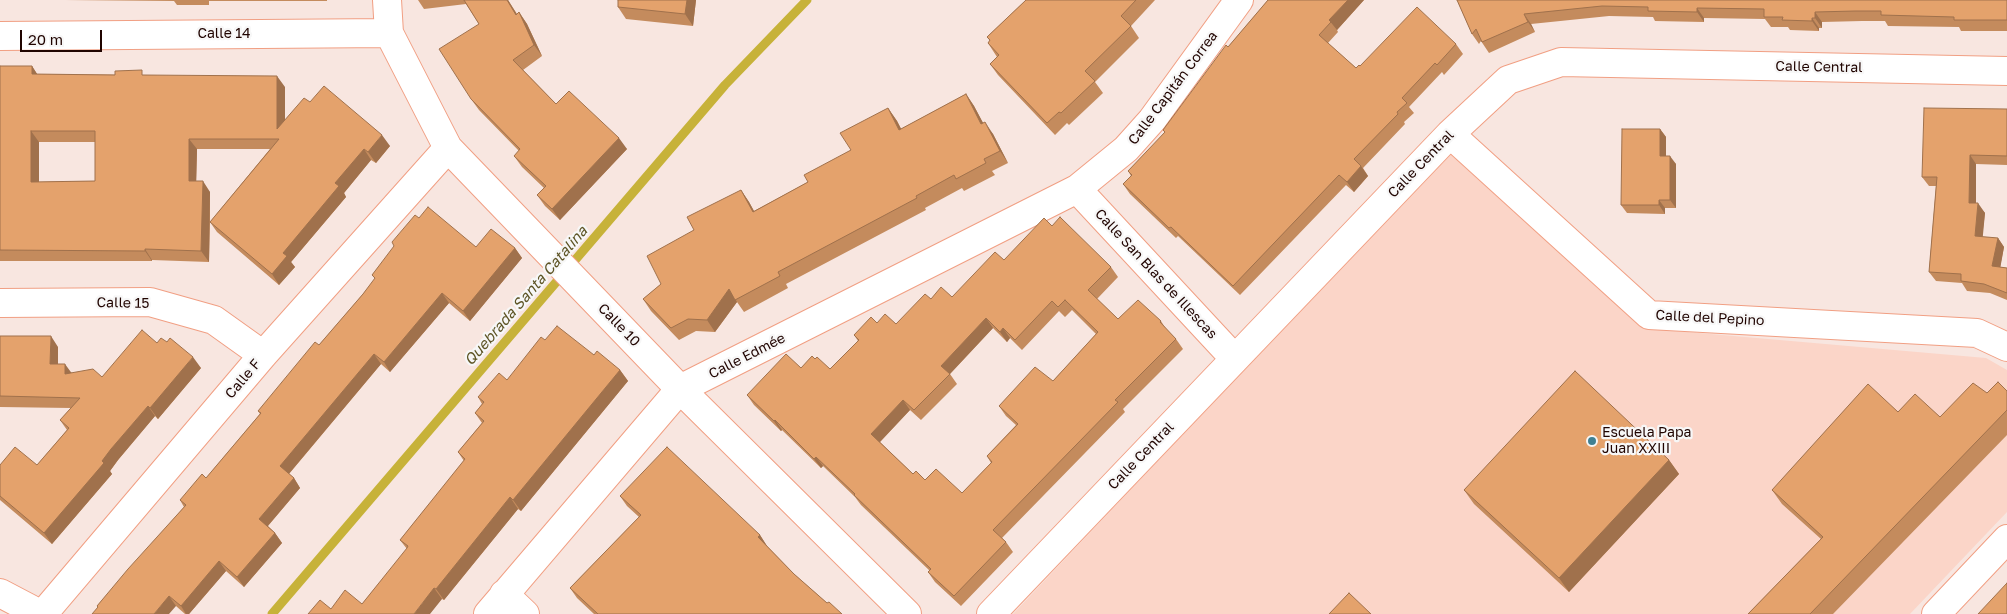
<!DOCTYPE html>
<meta charset="utf-8">
<style>
body{margin:0}
#map{position:relative;width:2007px;height:614px;overflow:hidden;background:#f8e6e0;font-family:"Golos Text",sans-serif}
canvas{display:block}
.scale{position:absolute;left:20px;top:30px;width:82px;height:22px;box-sizing:border-box;border:2px solid #200400;border-top:0;padding-left:6px;font-size:15px;line-height:18px;white-space:nowrap;color:#200400;-webkit-text-stroke:4px #f7f7f7;paint-order:stroke}
</style>
<div id="map">
<canvas width="2007" height="614"></canvas>
<div class="scale">20 m</div>
</div>
<script>
const ctx = document.querySelector('canvas').getContext('2d');
ctx.lineJoin = 'round';
function fillPath(path, color) { ctx.fillStyle = color; ctx.fill(path, 'evenodd'); }
const toPath = rows => new Path2D(rows.map(r => 'M' + r).join(''));
function stroke(path, color, width, dash) { ctx.strokeStyle = color; ctx.lineWidth = width; ctx.lineCap = dash ? 'butt' : 'round'; ctx.setLineDash(dash || []); ctx.stroke(path); }
function write(font, color, halo, rows, align = 'center') {
  ctx.font = font + ' "Golos Text",sans-serif'; ctx.lineWidth = 4.5; ctx.setLineDash([]); ctx.textBaseline = 'middle'; ctx.strokeStyle = halo; ctx.fillStyle = color; for (const [text, x, y, turn = 0] of rows) {
    ctx.save(); ctx.translate(x, y); ctx.rotate((+turn || 0) * Math.PI / 180); ctx.textAlign = isNaN(turn) ? turn : align; if (halo) ctx.strokeText(text, 0, 0); ctx.fillText(text, 0, 0); ctx.restore();
  }
}
fillPath(toPath([
 [1449,153,1642,328,1986,358,2007,370,2007,512,1910,614,1013,614]
]), '#fbd5c8');
stroke(toPath([
 [272,614,725,85,807,0]
]), '#c7b239', 9);
const minor = toPath([
 [387,0,389,33,448,148,680,389,907,614],
 [0,36,389,33],
 [1450,134,1649,315,1977,333,2007,347],
 [1077,189,1234,358],
 [0,303,150,302,214,320,263,355],
 [0,593,40,614],
 [504,594,525,614],
 [43,614,263,355,448,148],
 [488,614,680,389,1077,189,1126,149,1152,120,1239,0],
 [991,614,1450,134,1508,80,1561,62,2007,71],
 [1936,614,2007,539]
]);
stroke(minor, '#f19f83', 30);
stroke(minor, '#fff', 28);
fillPath(toPath([
 [65,0,327,0,327,1,209,1,209,5,177,5,174,1],
 [418,0,508,0,517,14,519,12,527,24,542,56,523,70,556,104,627,149,560,220,545,206,537,195,544,188,522,167,514,156,519,151,479,110,471,99,479,24,466,4,424,9],
 [618,0,696,0,693,26,626,19,618,7],
 [1026,0,1155,0,1131,26,1139,38,1095,82,1103,93,1069,125,1067,123,1055,135,998,75,990,64,997,57,988,43,990,41,987,37],
 [1268,0,1364,0,1337,30,1338,32,1328,43,1356,68,1360,66,1456,44,1463,54,1444,75,1442,72,1409,107,1414,113,1404,122,1405,124,1363,168,1368,176,1354,192,1346,185,1240,295,1178,236,1176,238,1130,194,1123,184,1131,176,1128,171,1165,133,1163,130,1228,47],
 [1457,0,2007,0,2007,31,1961,31,1959,27,1888,26,1885,21,1862,21,1822,22,1822,28,1819,28,1819,31,1790,30,1788,27,1771,27,1765,19,1704,18,1704,22,1655,21,1653,17,1609,16,1531,24,1535,32,1489,53,1481,41,1479,44,1472,34],
 [0,66,32,66,37,74,146,75,285,87,285,121,310,102,390,146,376,163,371,160,344,193,346,197,291,262,295,267,279,285,217,232,210,222,209,262,152,260,152,261,0,261],
 [39,142,95,142,95,181,39,182],
 [197,149,270,149,210,222,210,192,196,181],
 [966,94,974,106,983,123,993,134,1008,163,992,171,995,175,964,191,962,188,925,208,926,210,786,284,788,288,744,312,737,302,715,332,696,331,679,340,651,311,643,299,661,284,694,230,741,190,749,202,754,211,808,182,851,150,888,108,897,121,901,129],
 [2007,109,2007,165,1976,164,1976,203,1985,213,1982,237,1998,238,2004,247,2000,267,2007,268,2007,300,1990,293,1967,291,1962,283,1936,281,1929,272,1936,186,1929,186,1922,177],
 [1660,129,1666,137,1666,156,1676,164,1676,208,1665,208,1665,214,1627,213,1621,205],
 [419,218,476,247,515,248,522,258,470,321,449,303,390,372,381,364,289,474,294,478,300,488,268,526,275,533,282,543,244,587,226,571,189,614,185,614,176,606,98,607,97,606,184,507,180,500,206,478,260,414,258,411,319,345,363,294,375,279,372,275],
 [1052,226,1111,267,1118,277,1097,299,1118,319,1161,321,1166,329,1176,339,1183,349,1123,409,1125,412,1002,538,1006,542,1013,552,961,606,935,582,928,572,930,571,861,505,855,497,823,466,821,468,782,430,781,431,754,405,747,395,801,368,815,359,830,369,858,341,854,335,877,323,896,324,931,299,952,297],
 [1072,310,1096,334,1053,381,999,406,1006,416,1016,425,987,456,991,463,962,493,925,480,913,474,880,442,910,410,921,420,957,384,950,374,993,328,1007,342,1010,338,1022,350,1059,311,1065,317],
 [0,336,58,347,58,364,72,373,102,377,157,343,201,368,158,419,155,416,118,460,110,471,112,474,52,544,0,500,0,465,37,465,67,430,60,420,71,408,0,407],
 [545,340,594,355,620,370,628,381,521,511,518,509,444,600,442,599,331,609,362,604,407,549,400,540,464,461,458,452,482,423,475,413,482,404,478,397,507,380],
 [2007,391,2007,435,1833,614,1748,614,1821,539,1782,504,1772,490,1898,412,1940,417,1987,393],
 [1669,460,1679,474,1569,592,1474,504,1464,490],
 [620,496,760,535,767,546,794,574,827,603,842,614,594,614,577,598,570,588,639,517,627,506]
]), '#c48b5d');
fillPath(toPath([
 [507,0,508,0,524,26,516,15],
 [687,0,696,0,693,26,685,14],
 [1348,0,1364,0,1337,30,1329,20],
 [1697,8,1704,18,1704,22,1697,12],
 [519,12,527,24,542,56,534,45],
 [1815,12,1822,22,1822,28,1815,18],
 [1524,14,1531,24,1535,32,1528,22],
 [1812,18,1819,28,1819,31,1812,21],
 [32,66,39,77,32,74],
 [277,76,285,87,285,140,277,129],
 [966,94,974,106,990,136,981,124],
 [888,108,897,121,908,142,899,130],
 [985,122,993,134,1008,163,1000,151],
 [1660,129,1666,137,1666,164,1660,156],
 [31,131,39,142,39,192,31,182],
 [382,135,390,146,376,163,368,152],
 [619,138,627,149,560,220,552,209],
 [189,139,197,149,196,192,189,181],
 [364,149,371,160,344,193,346,197,291,262,295,267,279,285,272,274,283,253,335,183],
 [1970,155,1976,164,1976,212,1969,203],
 [1670,156,1676,164,1676,208,1670,200],
 [1361,166,1368,176,1354,192,1347,182],
 [203,181,210,192,209,262,201,251],
 [741,190,749,202,761,224,753,212],
 [1659,200,1665,208,1665,214,1659,205],
 [1978,203,1985,213,1982,245,1975,236],
 [1998,238,2004,247,1999,275,1992,266],
 [515,248,522,258,470,321,463,311],
 [145,249,152,260,152,261,145,251],
 [729,289,737,302,715,332,707,320],
 [442,293,449,303,390,372,384,362],
 [986,318,993,328,948,376,941,366],
 [1003,328,1010,338,1007,342,1000,332],
 [51,336,58,347,58,375,50,364],
 [374,354,381,364,287,476,280,466],
 [193,357,201,368,158,419,150,408],
 [65,364,73,375,65,374],
 [620,370,628,381,521,511,513,500],
 [903,400,910,410,878,444,871,434],
 [148,406,155,416,118,460,110,471,112,474,52,544,44,533,111,449],
 [775,420,782,430,781,431,774,421],
 [816,457,823,466,821,468,814,459],
 [1669,460,1679,474,1569,592,1559,578],
 [294,478,300,488,266,528,259,519],
 [510,497,518,509,444,600,436,589],
 [275,533,282,543,244,587,237,577],
 [760,535,767,546,765,548,758,537],
 [219,561,226,571,189,614,186,614,181,606],
 [434,588,442,599,430,614,414,614],
 [169,596,176,606,169,614,154,614]
]), '#a0714c');
const building = toPath([
 [464,0,507,0,516,15,519,12,534,45,513,60,556,104,569,91,619,138,552,209,537,195,546,186,514,156,520,149,471,99,439,49,479,24,464,0],
 [618,0,687,0,685,14,618,7,618,0],
 [1026,0,1136,0,1121,16,1131,26,1085,71,1095,81,1061,113,1059,112,1047,123,990,64,999,55,988,43,990,40,987,37,1026,0],
 [1268,0,1348,0,1329,20,1331,22,1319,35,1356,68,1359,65,1360,66,1417,7,1456,44,1437,65,1435,63,1402,98,1407,103,1397,112,1398,114,1354,159,1361,166,1347,182,1339,175,1233,286,1171,227,1169,228,1123,184,1132,175,1128,171,1165,132,1163,130,1226,45,1228,47,1268,0],
 [1457,0,2007,0,2007,20,1954,20,1954,17,1881,15,1881,11,1855,11,1815,12,1815,18,1812,18,1812,21,1782,20,1783,17,1764,17,1764,9,1697,8,1697,12,1648,11,1648,7,1602,6,1524,14,1528,22,1482,42,1476,29,1472,34,1457,0],
 [0,66,32,66,32,74,115,75,115,71,142,70,142,75,277,76,277,129,304,98,310,102,324,86,382,135,368,152,364,149,335,183,339,186,283,253,287,256,272,274,210,222,279,139,189,139,189,181,203,181,201,251,145,249,145,251,0,250,0,66],
 [31,131,95,131,95,181,31,182,31,131],
 [966,94,981,124,985,122,1000,151,984,159,986,163,956,179,954,175,916,196,917,198,778,272,780,276,735,300,729,289,707,320,688,319,671,328,643,299,661,284,647,256,694,230,687,217,741,190,753,212,808,182,804,175,851,150,840,133,888,108,899,130,966,94],
 [1924,108,2007,109,2007,156,1970,155,1969,203,1978,203,1975,236,1998,238,1992,266,2007,268,2007,293,1984,284,1961,281,1961,274,1929,272,1937,177,1922,177,1924,108],
 [1622,129,1660,129,1660,156,1670,156,1670,200,1659,200,1659,205,1621,205,1622,129],
 [428,207,476,247,491,229,515,248,463,311,442,293,384,362,374,354,280,466,294,478,259,519,275,533,237,577,219,561,181,606,169,596,154,614,92,614,98,607,97,606,128,569,186,505,180,500,202,474,206,478,261,413,258,411,315,342,319,345,363,294,375,278,372,275,394,246,392,242,415,215,419,218,428,207],
 [1060,217,1111,267,1088,290,1118,319,1138,300,1161,321,1160,322,1176,339,1115,400,1118,402,993,530,1006,542,954,596,928,572,931,569,854,495,855,494,816,457,814,459,775,420,774,421,747,395,786,354,801,368,812,356,815,359,817,357,830,369,859,340,854,335,871,317,877,323,885,314,896,324,925,294,931,299,941,287,952,297,995,252,1004,260,1044,218,1052,226,1060,217],
 [1065,300,1098,332,1053,381,1035,367,999,406,1018,424,987,456,992,462,962,493,936,469,925,480,916,471,913,474,871,434,903,400,914,410,950,374,941,366,986,318,1000,332,1003,328,1015,340,1052,301,1058,307,1065,300],
 [557,326,594,355,597,351,620,370,513,500,510,497,436,589,434,588,414,614,308,614,320,600,331,609,345,590,362,604,407,548,408,546,400,540,465,459,458,452,484,421,475,413,484,402,478,397,499,373,507,380,541,337,545,340,557,326],
 [142,330,157,343,161,338,167,342,170,338,193,357,150,408,148,406,111,449,102,461,104,463,44,533,0,496,0,465,15,447,37,465,69,428,60,420,80,398,0,396,0,336,51,336,50,364,65,364,65,374,93,369,102,377,142,330],
 [1575,371,1669,460,1559,578,1464,490,1575,371],
 [1998,382,2007,391,2007,410,1810,614,1748,614,1823,537,1772,490,1868,384,1898,412,1915,394,1940,417,1973,383,1987,393,1998,382],
 [667,447,760,535,758,537,794,574,827,603,829,602,842,614,598,614,570,588,641,515,620,496,667,447],
 [2007,583,2007,614,1978,614,2007,583],
 [1349,593,1371,614,1329,614,1349,593]
]);
fillPath(building, '#e4a26c');
stroke(building, '#a0714c', 1);
for (const [x, y, r, color] of [
 [1592,441,5,"#3f8092"]
]) { const dot = new Path2D(); dot.arc(x, y, r, 0, 2 * Math.PI); ctx.fillStyle = color; ctx.fill(dot); stroke(dot, '#f7f7f7', 2); }
write('14px', '#200400', '#f7f7f7', [
 ["Calle 14",224,34],
 ["Calle Central",1819,67,1],
 ["Calle Capitán Correa",1173,88,-53],
 ["Calle Central",1421,164,-46],
 ["Calle San Blas de Illescas",1156,274,47],
 ["Calle 15",123,303,1],
 ["Calle del Pepino",1710,318,3],
 ["Calle 10",619,325,46],
 ["Calle Edmée",747,356,-27],
 ["Calle F",243,379,-50],
 ["Calle Central",1141,456,-46]
]);
write('14px', '#200400', '#f7f7f7', [
 ["Escuela Papa",1602,433],
 ["Juan XXIII",1602,449]
], 'left');
write('italic 15px', '#5d5425', '#f7f7f7', [
 ["Quebrada Santa Catalina",526,296,-49]
]);
</script>
